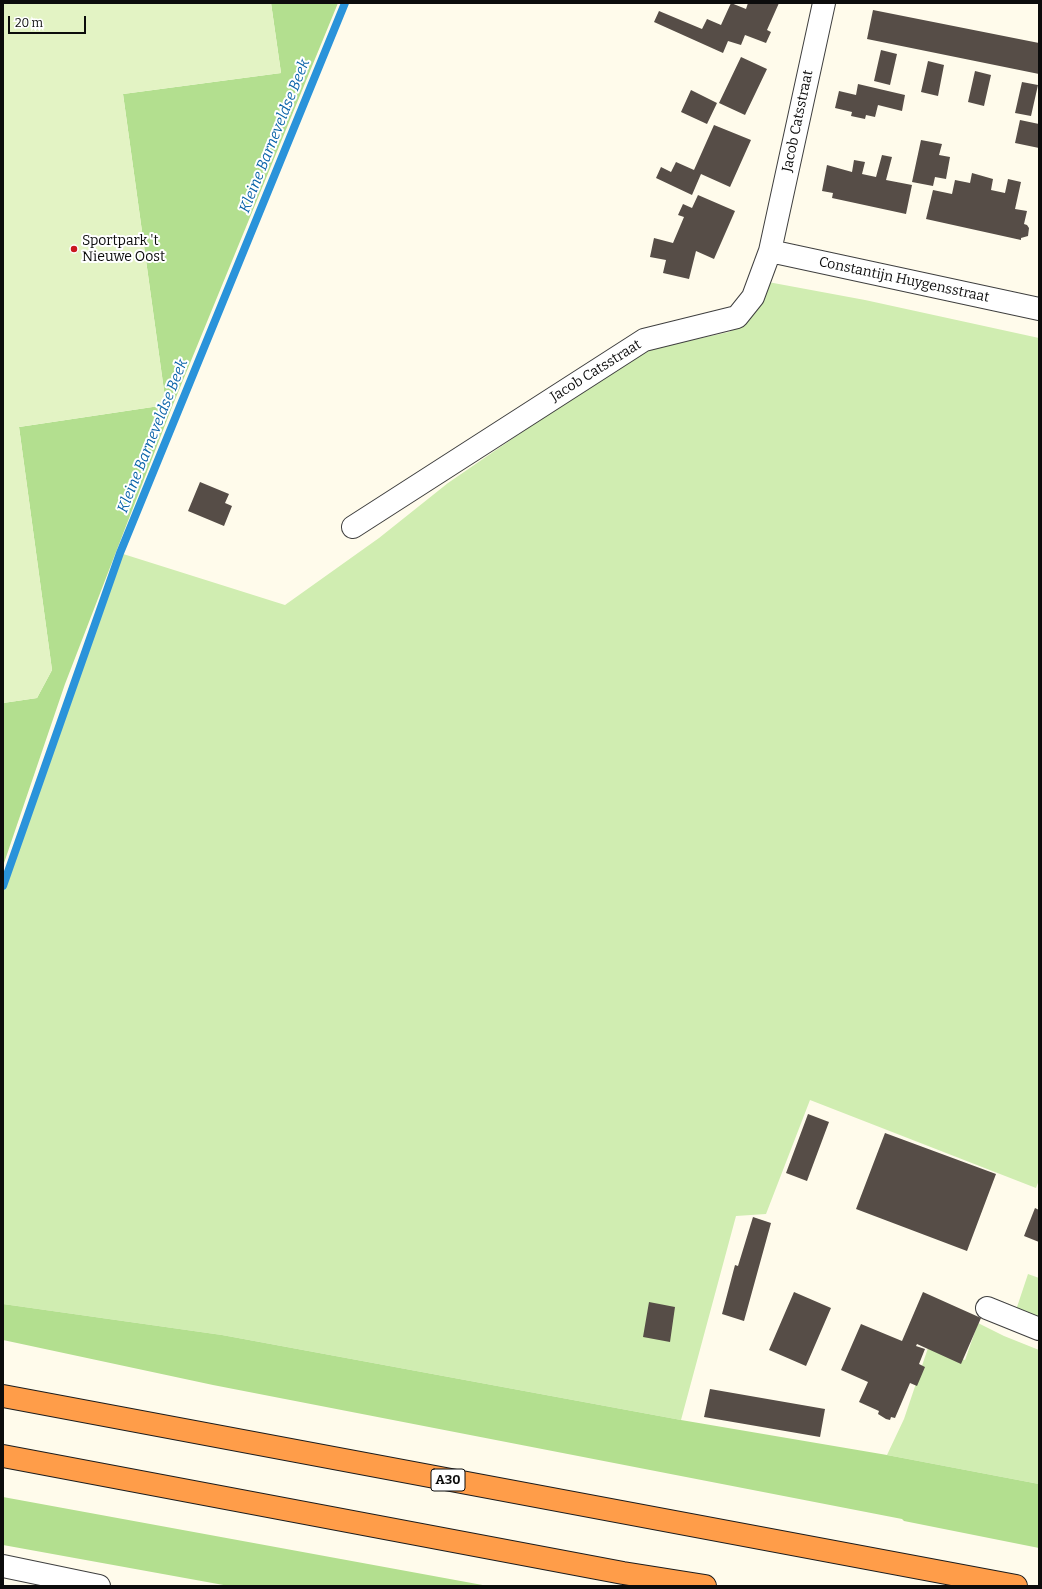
<!DOCTYPE html>
<style>
body{margin:0}
#map{position:relative;width:1042px;height:1589px;overflow:hidden;background:#fffbeb;font-family:Bitter,serif}
canvas{display:block}
.frame{position:absolute;inset:0;border:4px solid #0c0c0c;pointer-events:none}
.scale{position:absolute;left:8px;top:16px;width:78px;height:18px;box-sizing:border-box;border:2px solid #0c0c0c;border-top:0;padding-left:5px;font-size:12px;line-height:14px;white-space:nowrap;color:#0c0c0c;-webkit-text-stroke:3px #fff;paint-order:stroke}
</style>
<div id="map">
<canvas width="1042" height="1589"></canvas>
<div class="frame"></div>
<div class="scale">20 m</div>
</div>
<script>
const ctx = document.querySelector('canvas').getContext('2d');
ctx.lineJoin = 'round';
function fillPath(path, color) { ctx.fillStyle = color; ctx.fill(path, 'evenodd'); }
const toPath = rows => new Path2D(rows.map(r => 'M' + r).join(''));
function stroke(path, color, width, dash) { ctx.strokeStyle = color; ctx.lineWidth = width; ctx.lineCap = dash ? 'butt' : 'round'; ctx.setLineDash(dash || []); ctx.stroke(path); }
function write(font, color, halo, rows, align = 'center') {
  ctx.font = font + ' Bitter,serif'; ctx.lineWidth = 4; ctx.setLineDash([]); ctx.textBaseline = 'middle'; ctx.strokeStyle = halo; ctx.fillStyle = color; for (const [text, x, y, turn = 0] of rows) {
    ctx.save(); ctx.translate(x, y); ctx.rotate((+turn || 0) * Math.PI / 180); ctx.textAlign = isNaN(turn) ? turn : align; if (halo) ctx.strokeText(text, 0, 0); ctx.fillText(text, 0, 0); ctx.restore();
  }
}
fillPath(toPath([
 [768,282,865,300,1039,338,1039,1180,1036,1188,810,1100,766,1214,736,1216,681,1420,222,1335,3,1304,3,886,56,726,120,553,285,605,379,538,448,483,605,375,646,350,729,332,746,322],
 [1028,1274,1039,1278,1039,1319,1016,1310],
 [978,1323,1004,1336,1039,1350,1039,1484,887,1455,904,1419,928,1348,965,1360]
]), '#d0edb1');
fillPath(toPath([
 [271,3,338,3,172,407,65,684,3,866,3,703,37,698,52,670,19,427,166,405,123,94,281,73],
 [3,1304,222,1335,681,1420,887,1455,1039,1484,1039,1548,904,1521,902,1519,213,1385,3,1340],
 [3,1497,488,1586,229,1586,3,1545]
]), '#b3df8f');
fillPath(toPath([
 [3,3,271,3,281,73,123,94,166,405,19,427,52,670,37,698,3,703]
]), '#e3f3c4');
stroke(toPath([
 [3,886,120,553,345,3]
]), '#2a93da', 8);
fillPath(toPath([
 [731,3,746,9,748,3,779,3,767,30,771,32,766,43,745,35,741,45,728,41,723,53,654,22,659,11,702,29,707,19,721,25],
 [873,10,1039,43,1039,74,867,39],
 [881,50,897,54,890,85,874,81],
 [741,57,767,69,745,115,719,103],
 [928,61,944,65,938,96,921,92],
 [975,71,991,75,984,106,968,102],
 [1022,82,1038,85,1031,116,1015,113],
 [858,84,905,95,902,111,878,105,875,117,866,115,865,119,851,116,852,112,835,108,839,91,856,95],
 [691,90,717,103,707,124,681,112],
 [1020,120,1039,124,1039,148,1015,143],
 [714,125,751,140,730,187,701,174,692,195,656,178,661,167,671,172,676,162,694,170],
 [921,140,942,144,939,155,950,157,946,179,935,177,933,186,912,182],
 [882,155,892,157,886,180,912,185,906,214,832,198,833,193,822,191,827,165,852,172,854,160,865,162,862,174,876,177],
 [972,173,993,179,991,190,1005,193,1008,179,1021,182,1015,209,1027,211,1024,224,1027,225,1029,228,1028,236,1021,238,1021,240,926,219,933,190,952,194,955,180,970,183],
 [698,195,735,211,714,259,696,251,689,279,663,273,666,260,650,257,654,238,673,243,684,217,678,215,683,204,692,208],
 [200,482,229,494,225,503,232,506,224,526,188,511],
 [808,1114,829,1122,807,1181,786,1173],
 [885,1133,996,1174,967,1251,856,1209],
 [1035,1208,1039,1210,1039,1242,1024,1236],
 [753,1217,771,1223,744,1321,722,1314,735,1265,738,1266],
 [794,1292,831,1308,806,1366,769,1350],
 [923,1292,981,1318,961,1364,917,1344,916,1346,925,1349,919,1364,925,1367,917,1386,910,1383,895,1418,891,1417,890,1420,886,1419,878,1414,879,1411,859,1402,868,1382,841,1370,861,1324,902,1341],
 [649,1302,675,1307,670,1342,643,1337],
 [710,1389,825,1409,820,1437,704,1417]
]), '#564d47');
const minor = toPath([
 [770,251,1039,309],
 [353,527,644,340,737,317,753,297,770,251,824,3],
 [987,1308,1039,1329],
 [3,1566,99,1586]
]);
const motorway = toPath([
 [3,1396,1016,1586],
 [3,1456,623,1573,705,1586]
]);
stroke(minor, '#3f3f3f', 24);
stroke(motorway, '#1d1d1d', 24);
stroke(minor, '#fff', 22);
stroke(motorway, '#ff9d49', 22);
for (const [x, y, r, color] of [
 [74,249,4,"#c9171f"]
]) { const dot = new Path2D(); dot.arc(x, y, r, 0, 2 * Math.PI); ctx.fillStyle = color; ctx.fill(dot); stroke(dot, '#fff', 1.5); }
for (const [x, y, w] of [
 [448,1480,34]
]) { const box = new Path2D(); box.roundRect(x - w / 2, y - 11, w, 22, 3); ctx.fillStyle = '#fff'; ctx.fill(box); stroke(box, '#0c0c0c', 1); }
write('bold 13px', '#0c0c0c', null, [
 ["A30",448,1480]
]);
write('14px', '#0c0c0c', '#fff', [
 ["Jacob Catsstraat",798,121,-78],
 ["Constantijn Huygensstraat",904,280,12],
 ["Jacob Catsstraat",596,371,-32]
]);
write('14px', '#0c0c0c', '#fff', [
 ["Sportpark 't",82,241],
 ["Nieuwe Oost",82,257]
], 'left');
write('italic 15px', '#0a63a9', '#fff', [
 ["Kleine Barneveldse Beek",275,136,-68],
 ["Kleine Barneveldse Beek",153,436,-68]
]);
</script>
